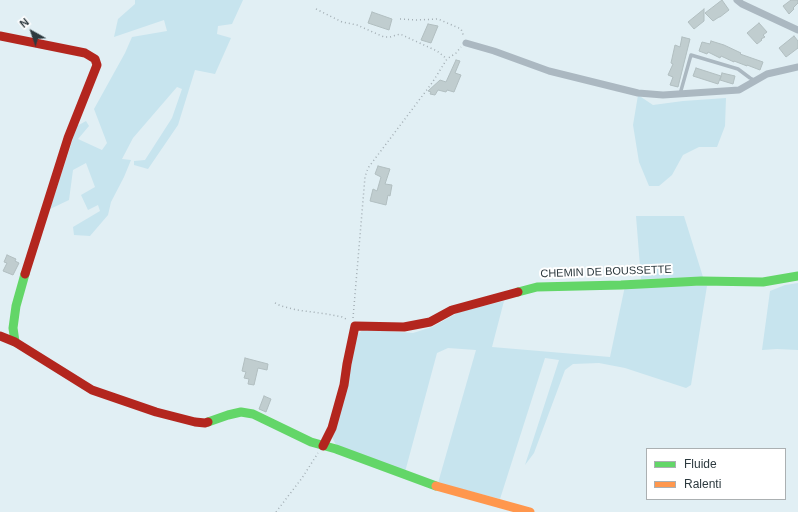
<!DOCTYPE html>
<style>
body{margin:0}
#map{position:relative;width:798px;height:512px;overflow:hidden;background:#e1eff4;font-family:Arial,sans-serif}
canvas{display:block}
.legend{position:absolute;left:646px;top:448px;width:140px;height:52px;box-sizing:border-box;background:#fff;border:1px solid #abb0b2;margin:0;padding:5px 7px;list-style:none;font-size:12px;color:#2c393e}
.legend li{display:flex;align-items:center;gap:8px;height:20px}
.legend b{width:20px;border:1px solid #abb0b2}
.north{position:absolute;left:12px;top:12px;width:40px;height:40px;-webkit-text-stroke:3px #fff;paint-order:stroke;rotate:320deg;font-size:11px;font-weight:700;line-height:16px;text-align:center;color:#2c393e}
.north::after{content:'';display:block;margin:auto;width:14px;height:18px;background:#2c393e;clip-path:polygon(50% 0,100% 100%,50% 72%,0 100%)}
</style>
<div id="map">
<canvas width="798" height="512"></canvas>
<ul class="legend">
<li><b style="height:5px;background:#63d668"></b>Fluide</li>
<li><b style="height:5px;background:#ff974d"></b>Ralenti</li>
</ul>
<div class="north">N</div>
</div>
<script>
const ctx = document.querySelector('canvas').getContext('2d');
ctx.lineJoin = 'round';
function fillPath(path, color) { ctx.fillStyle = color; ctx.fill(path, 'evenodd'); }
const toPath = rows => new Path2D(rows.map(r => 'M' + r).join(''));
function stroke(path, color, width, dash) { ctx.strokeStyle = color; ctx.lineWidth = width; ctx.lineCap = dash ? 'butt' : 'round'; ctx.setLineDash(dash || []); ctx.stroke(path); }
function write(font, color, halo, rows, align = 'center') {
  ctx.font = font + ' Arial,sans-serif'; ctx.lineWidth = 4; ctx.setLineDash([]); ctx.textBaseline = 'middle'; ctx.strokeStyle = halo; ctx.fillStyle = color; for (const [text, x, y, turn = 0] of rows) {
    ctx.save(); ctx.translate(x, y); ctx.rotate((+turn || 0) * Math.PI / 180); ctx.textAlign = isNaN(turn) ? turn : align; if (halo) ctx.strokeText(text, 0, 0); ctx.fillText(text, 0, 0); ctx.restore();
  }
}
fillPath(toPath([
 [135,0,243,0,232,24,218,26,217,34,231,38,215,74,195,70,178,125,148,169,134,165,134,161,145,160,172,118,182,89,177,87,133,138,122,159,131,160,124,177,111,202,108,215,90,236,74,235,73,227,100,211,98,205,88,210,81,195,95,187,86,163,73,170,69,200,50,209,77,126,86,121,89,126,78,139,102,150,107,143,94,109,125,53,132,37,167,31,164,20,114,37,118,19,135,4],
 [638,95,653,105,683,101,726,98,725,126,717,147,699,147,683,155,672,175,659,186,649,186,639,162,633,125],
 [636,216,684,216,703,277,641,279],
 [798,283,798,350,777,349,762,350,770,291,785,285],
 [625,286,707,286,691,385,686,388,625,368,599,363,573,364,565,370,534,453,525,465,559,360,545,358,500,499,438,483,476,350,448,348,437,353,405,472,336,445,332,437,354,337,364,329,413,333,432,327,459,312,504,301,492,347,610,357]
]), '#c7e4ee');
const building = toPath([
 [722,0,729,10,720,17,719,17,713,21,705,13,722,0],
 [791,0,798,0,798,3,793,8,794,9,789,14,783,6,791,0],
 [704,9,704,21,694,29,688,22,704,9],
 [372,12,392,19,389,30,368,23,372,12],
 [759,23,767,32,763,35,765,37,761,39,762,40,757,44,747,33,759,23],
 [428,24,438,26,431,43,421,40,428,24],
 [794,36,798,41,798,48,786,57,779,48,794,36],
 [682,37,690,39,678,87,670,85,673,77,668,75,673,64,671,63,675,45,680,47,682,37],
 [711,41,724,45,741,53,740,54,763,62,760,70,747,65,747,66,734,61,734,62,721,56,720,58,708,52,707,54,699,51,702,42,710,44,711,41],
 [456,60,460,61,455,73,461,75,454,92,447,90,446,92,438,90,435,95,430,94,431,92,428,91,440,80,446,82,456,60],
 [696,68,721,76,718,84,693,76,696,68],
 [722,73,735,76,733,84,720,80,722,73],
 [378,166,390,169,385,184,392,185,390,196,388,195,386,205,370,201,373,189,377,191,381,177,375,174,378,166],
 [7,255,16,259,15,261,19,263,13,275,3,271,7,263,4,262,7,255],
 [245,358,268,364,267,370,258,368,254,385,248,384,249,379,244,378,246,372,242,371,245,358],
 [264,396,271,399,266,412,259,409,264,396]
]);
fillPath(building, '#c0cdcf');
stroke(building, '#b1bec0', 1);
stroke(toPath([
 [316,9,342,22,357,25,384,37,390,37,400,34,437,51,447,59],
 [400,19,417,20,438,19,461,29,464,37],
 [275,303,281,306,297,310,327,314,342,317,348,320],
 [353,318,365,177,368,168,432,83,447,59,456,53,461,47],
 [276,512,302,478,318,453]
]), '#a3aeb4', 1.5, [1, 3]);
stroke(toPath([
 [680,94,691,55,738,69,750,78,754,80]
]), '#abb8c1', 3.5);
stroke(toPath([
 [737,0,742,4,798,30],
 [466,43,494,51,549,71,638,93,663,95,739,90,767,74,798,67]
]), '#abb8c1', 7);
stroke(toPath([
 [518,292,537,287,621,285,701,281,763,282,798,276],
 [15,342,13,328,16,306,25,274],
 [208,422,228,415,241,412,253,414,311,442,336,449,436,486]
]), '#63d668', 9);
stroke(toPath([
 [436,486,530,512]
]), '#ff974d', 9);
stroke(toPath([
 [0,36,85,53,95,59,97,65,68,138,25,274],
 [0,336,15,342,92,390,156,412,195,422,205,423,208,422],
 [323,446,332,428,344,385,347,364,355,326,404,327,430,322,452,310,518,292]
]), '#b3261e', 9);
write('11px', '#2c393e', '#fff', [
 ["CHEMIN DE BOUSSETTE",606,272,-2]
]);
</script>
